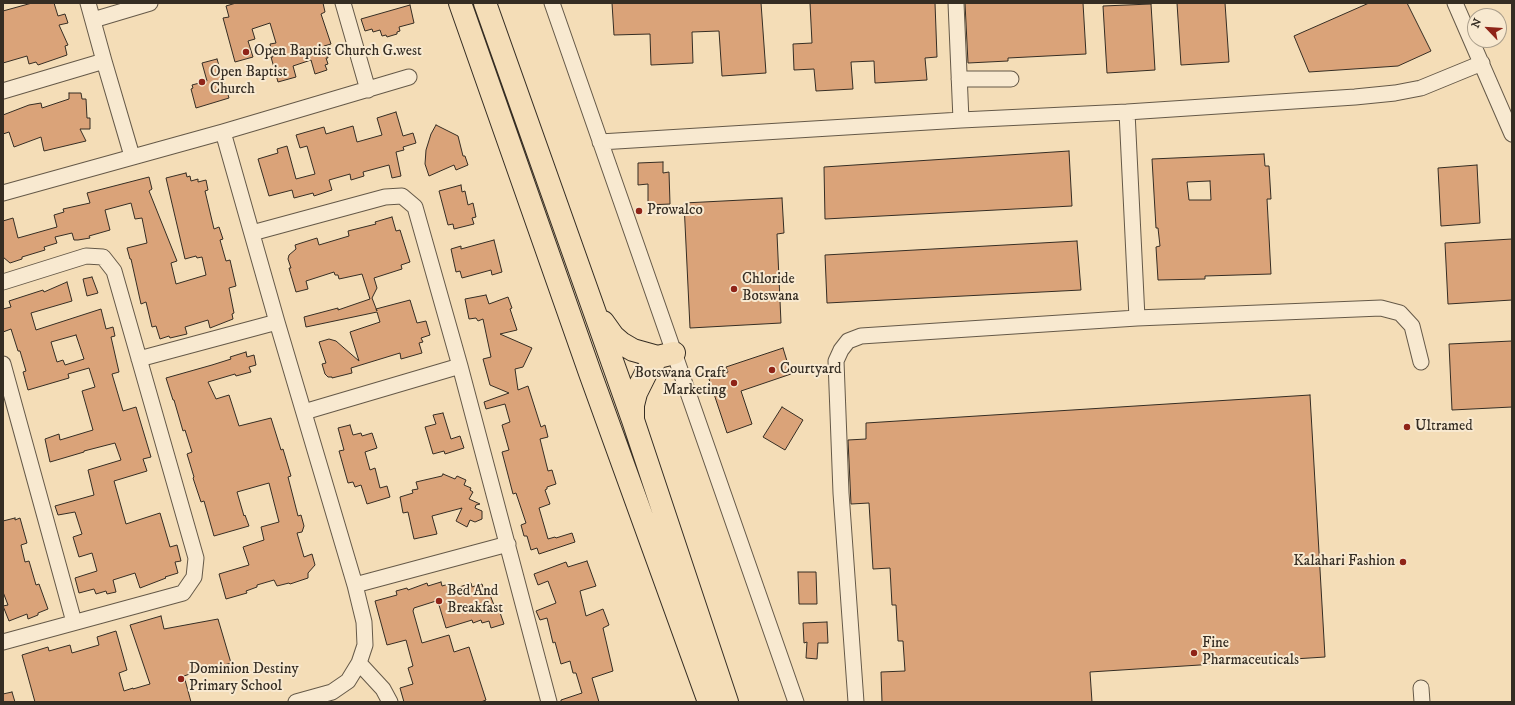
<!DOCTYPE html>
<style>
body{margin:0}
#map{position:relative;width:1515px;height:705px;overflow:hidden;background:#f4ddb7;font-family:"IM FELL DW Pica",serif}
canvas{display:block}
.frame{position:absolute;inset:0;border:4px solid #352d23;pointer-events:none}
.north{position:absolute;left:1467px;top:8px;width:40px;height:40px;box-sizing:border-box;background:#f8e9d0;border:1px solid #aa9e8b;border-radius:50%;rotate:295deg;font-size:11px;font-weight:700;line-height:16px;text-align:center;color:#352d23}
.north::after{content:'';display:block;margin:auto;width:14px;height:18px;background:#8f2418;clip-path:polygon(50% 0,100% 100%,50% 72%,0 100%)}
</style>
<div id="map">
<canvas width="1515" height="705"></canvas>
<div class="frame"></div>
<div class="north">N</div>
</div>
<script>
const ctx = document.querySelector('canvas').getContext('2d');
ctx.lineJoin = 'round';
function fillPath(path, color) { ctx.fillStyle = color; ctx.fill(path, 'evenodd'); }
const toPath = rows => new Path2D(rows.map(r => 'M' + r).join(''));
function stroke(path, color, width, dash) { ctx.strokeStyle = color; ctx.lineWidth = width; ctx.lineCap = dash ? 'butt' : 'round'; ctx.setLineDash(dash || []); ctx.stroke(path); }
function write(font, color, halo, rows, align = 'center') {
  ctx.font = font + ' "IM FELL DW Pica",serif'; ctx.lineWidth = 4; ctx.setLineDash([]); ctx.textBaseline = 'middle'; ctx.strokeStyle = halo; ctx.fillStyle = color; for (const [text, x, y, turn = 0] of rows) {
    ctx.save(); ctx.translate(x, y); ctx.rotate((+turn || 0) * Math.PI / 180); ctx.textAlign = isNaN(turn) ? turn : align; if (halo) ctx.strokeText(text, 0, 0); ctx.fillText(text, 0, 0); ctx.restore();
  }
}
const building = toPath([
 [32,3,54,3,58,16,65,14,68,23,59,25,68,45,65,46,67,55,38,65,36,62,29,64,27,56,3,63,3,11,32,3],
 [236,3,323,3,325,12,321,14,331,44,324,46,328,58,326,58,328,64,325,65,327,70,315,74,311,60,293,66,296,77,278,82,271,57,273,57,270,44,276,43,270,23,252,29,255,39,248,41,253,57,235,62,223,18,229,17,226,6,236,3],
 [612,3,761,3,766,73,722,76,719,31,692,32,693,63,651,65,650,34,614,35,612,3],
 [810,3,935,3,937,57,925,58,927,80,875,83,874,61,851,62,853,89,816,91,814,69,794,70,793,44,812,43,810,3],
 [965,3,1083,3,1086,54,1008,58,1008,61,968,63,965,3],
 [1177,3,1225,3,1229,62,1181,65,1177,3],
 [1369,3,1407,3,1431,51,1398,66,1309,72,1294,36,1369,3],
 [1151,4,1155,70,1107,73,1103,6,1151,4],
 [410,5,414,23,399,27,400,31,397,32,397,34,387,37,386,35,382,36,380,30,373,32,372,29,365,31,361,19,410,5],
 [217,59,229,98,196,108,191,89,193,88,192,85,207,81,202,63,217,59],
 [69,93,81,93,82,99,86,99,87,118,90,118,90,129,80,129,86,141,44,151,41,137,14,147,9,132,3,134,3,115,29,105,41,103,42,108,69,99,69,93],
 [396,112,403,136,413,133,416,143,403,147,404,150,396,152,401,176,392,178,389,165,363,172,364,176,351,180,350,174,329,180,332,190,314,196,313,193,294,198,292,190,269,196,258,159,278,153,277,149,287,146,296,179,315,174,307,146,300,148,296,135,324,127,326,134,353,126,357,142,382,135,377,118,396,112],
 [436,125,458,136,463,156,465,156,468,165,456,170,454,165,429,176,425,164,426,150,431,134,436,125],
 [1069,151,1072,206,825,219,824,167,1069,151],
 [1264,154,1265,166,1269,166,1271,199,1267,199,1271,274,1205,276,1205,279,1158,280,1156,247,1160,246,1158,228,1156,228,1152,159,1264,154],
 [1210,181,1211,200,1189,200,1187,182,1210,181],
 [663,162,663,173,669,172,670,204,648,205,648,184,638,185,638,163,663,162],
 [1477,165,1480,223,1441,226,1438,168,1477,165],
 [186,173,187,177,190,176,191,181,198,179,198,182,206,180,208,190,205,191,214,229,219,227,223,239,220,240,226,261,230,260,236,286,229,288,234,313,232,314,233,319,210,328,208,320,185,327,187,334,170,338,169,336,160,339,156,326,152,327,146,302,141,304,131,259,130,259,127,248,147,243,142,218,135,219,131,203,105,210,110,230,89,236,90,238,78,240,74,240,72,233,55,237,57,243,44,247,45,250,22,257,22,259,10,263,3,257,3,221,13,218,18,238,57,227,54,215,64,212,63,209,90,203,87,193,149,177,152,189,149,191,177,261,171,263,176,284,206,275,202,257,197,258,196,256,185,259,166,178,186,173],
 [461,185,462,192,465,191,468,205,473,203,476,217,472,218,474,224,454,229,453,224,448,225,439,191,461,185],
 [782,198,784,233,777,234,781,323,690,328,684,203,782,198],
 [392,217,396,231,400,230,410,262,401,265,402,269,374,278,377,288,372,298,377,311,376,309,410,300,417,323,426,321,430,335,421,338,423,342,419,343,422,353,401,359,400,353,351,368,352,373,332,378,332,377,328,377,325,374,322,364,326,363,319,342,329,339,336,341,359,361,350,332,380,322,377,312,306,327,304,317,338,308,338,310,370,299,362,274,339,279,338,275,335,275,334,272,306,281,308,289,296,292,289,268,291,268,288,259,289,255,296,249,295,245,317,238,319,245,349,236,348,231,376,224,375,222,392,217],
 [1512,239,1512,300,1448,304,1445,243,1512,239],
 [494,240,502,272,492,275,491,270,462,278,460,271,456,272,451,249,461,246,461,249,494,240],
 [1077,241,1081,290,827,303,825,255,1077,241],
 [92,277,98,293,87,296,83,279,92,277],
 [67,282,72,301,31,313,36,330,101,309,106,329,113,327,115,336,111,337,119,372,112,374,123,411,136,407,151,457,143,459,147,471,114,481,126,524,160,513,170,547,177,545,181,561,175,562,178,573,165,577,166,578,140,588,135,573,113,580,116,592,107,594,106,591,96,594,94,589,79,593,75,578,97,571,92,553,79,557,73,537,82,534,75,512,58,515,55,506,94,495,88,470,121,460,115,443,84,451,84,452,50,462,45,439,59,434,60,440,93,430,82,391,95,387,89,368,68,374,69,378,28,390,23,372,26,371,20,351,18,351,11,329,3,332,3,309,11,307,9,301,43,290,44,292,67,282],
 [76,335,84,359,65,365,63,360,57,362,51,342,76,335],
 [486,295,489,304,508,297,512,308,510,309,517,330,500,334,532,348,523,367,515,369,518,390,528,386,541,427,545,425,548,437,540,439,548,471,552,470,556,484,547,487,547,489,545,490,550,504,539,508,548,539,555,537,556,538,572,533,575,542,539,554,537,548,531,550,527,536,524,536,521,525,526,523,516,493,513,494,502,452,509,450,502,425,510,422,505,404,486,409,484,402,509,393,490,385,483,359,491,357,483,319,478,321,476,318,469,319,465,299,486,295],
 [1512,341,1512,407,1452,410,1449,344,1512,341],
 [783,348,791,374,741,391,752,424,727,433,709,379,728,372,726,367,783,348],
 [246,352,247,357,254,355,256,365,249,367,251,372,236,376,235,374,208,382,216,399,229,395,239,426,271,418,281,450,283,449,291,476,288,477,298,516,301,515,304,526,302,532,297,533,304,557,312,554,315,565,308,573,308,578,290,584,289,583,277,586,274,580,257,585,257,587,246,591,247,593,226,599,219,574,249,565,243,547,264,540,261,527,279,522,269,483,237,492,244,516,245,515,249,526,214,536,204,501,201,502,193,478,194,477,187,454,192,452,185,430,183,431,174,400,173,400,166,378,212,365,231,359,230,357,246,352],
 [1310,395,1325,657,1090,672,1092,702,882,702,881,672,905,671,903,641,898,641,896,605,892,605,890,568,873,569,869,503,851,504,848,440,866,439,866,423,1310,395],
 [782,407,803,420,785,450,763,437,782,407],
 [443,413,451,439,460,436,464,448,445,454,444,451,433,454,425,427,436,424,433,415,443,413],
 [350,425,353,435,361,433,362,436,372,433,377,448,365,452,370,470,375,468,380,488,387,486,390,497,367,504,361,485,355,487,353,482,348,483,339,451,344,450,338,428,350,425],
 [443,474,455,479,457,476,466,480,464,485,471,488,470,490,473,492,469,499,480,504,476,505,475,508,482,511,482,519,475,522,470,520,467,527,456,521,462,508,432,516,437,534,414,539,408,512,403,513,400,497,413,493,412,490,418,489,416,482,442,476,443,474],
 [15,518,15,520,20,518,27,543,21,545,25,562,29,561,36,585,39,584,48,609,38,613,38,615,28,619,27,614,9,621,3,606,8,605,3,592,3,521,15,518],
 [587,561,596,586,580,591,586,616,603,609,609,625,603,628,613,671,592,678,599,702,561,702,561,700,582,693,576,673,573,673,570,661,561,664,555,642,553,643,547,618,540,620,536,611,556,603,548,581,538,585,534,574,566,562,568,567,587,561],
 [798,572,816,572,817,604,799,604,798,572],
 [441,582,442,586,449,584,451,590,471,583,472,587,482,584,486,596,490,595,494,605,497,604,504,624,491,628,489,621,482,623,481,620,473,623,472,620,446,628,439,605,438,605,436,601,414,608,413,611,422,643,449,635,454,652,469,647,486,700,481,702,404,702,400,688,413,684,408,668,413,666,406,640,387,645,375,601,397,595,396,591,407,588,408,590,427,583,428,586,441,582],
 [161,616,164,629,218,619,231,663,214,668,213,666,184,676,191,702,35,702,22,655,48,647,49,651,70,645,72,653,99,645,97,637,116,631,127,670,119,673,124,691,133,688,133,689,150,684,130,625,161,616],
 [827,622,828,643,818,643,817,659,806,658,807,642,804,643,803,623,827,622],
 [12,692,15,702,3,702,3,694,12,692]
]);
fillPath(building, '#daa379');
stroke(building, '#352d23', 1);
const minor = toPath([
 [88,3,104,61,132,156],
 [343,3,368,90],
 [552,3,796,702],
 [956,3,961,120],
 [1455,3,1512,134],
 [93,20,150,3],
 [959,79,1011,79],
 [3,91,104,61],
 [1127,112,1137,318,1381,308,1400,313,1412,326,1421,362],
 [223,132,277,322,355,585,364,622,365,645,359,663,348,681,332,692,296,702],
 [600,142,961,120,1127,112,1355,97,1395,93,1421,88,1482,63],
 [3,193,223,132,409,77],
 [252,233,385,197,402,196,415,207,460,366,549,702],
 [3,282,86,256,103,257,114,271,196,558,194,577,183,593,3,642],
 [139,359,277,322],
 [3,364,74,622],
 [304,412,460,366],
 [355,585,508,544],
 [359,663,383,689,390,702],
 [1421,688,1422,702],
 [856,702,841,493,836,361,841,350,848,341,861,336,1137,318]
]);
const highway = toPath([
 [460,3,590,373,709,702],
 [485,3,633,420,727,702],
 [603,322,613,336,621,343,633,350,658,357,674,353],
 [633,419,633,405,636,393,647,371,658,357]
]);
stroke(minor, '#655948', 17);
stroke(highway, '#352d23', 24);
stroke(minor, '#f8e9d0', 15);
stroke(highway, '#f4ddb7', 22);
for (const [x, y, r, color] of [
 [246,52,4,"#8f2418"],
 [202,82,4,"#8f2418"],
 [639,211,4,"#8f2418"],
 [734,289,4,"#8f2418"],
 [772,370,4,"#8f2418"],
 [734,383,4,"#8f2418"],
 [1407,427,4,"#8f2418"],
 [1403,562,4,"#8f2418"],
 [439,601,4,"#8f2418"],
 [1194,653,4,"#8f2418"],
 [181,679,4,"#8f2418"]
]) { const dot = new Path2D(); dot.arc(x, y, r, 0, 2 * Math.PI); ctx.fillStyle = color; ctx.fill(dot); stroke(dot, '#f8e9d0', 1.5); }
write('15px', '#352d23', '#f8e9d0', [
 ["Open Baptist Church G.west",254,52],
 ["Open Baptist",210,73],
 ["Church",210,90],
 ["Prowalco",647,211],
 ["Chloride",742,280],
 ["Botswana",742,297],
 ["Courtyard",780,370],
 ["Botswana Craft",726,374,"right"],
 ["Marketing",726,391,"right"],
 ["Ultramed",1415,427],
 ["Kalahari Fashion",1395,562,"right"],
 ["Bed And",447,592],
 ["Breakfast",447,609],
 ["Fine",1202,644],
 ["Pharmaceuticals",1202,661],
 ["Dominion Destiny",189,670],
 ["Primary School",189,687]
], 'left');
</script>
